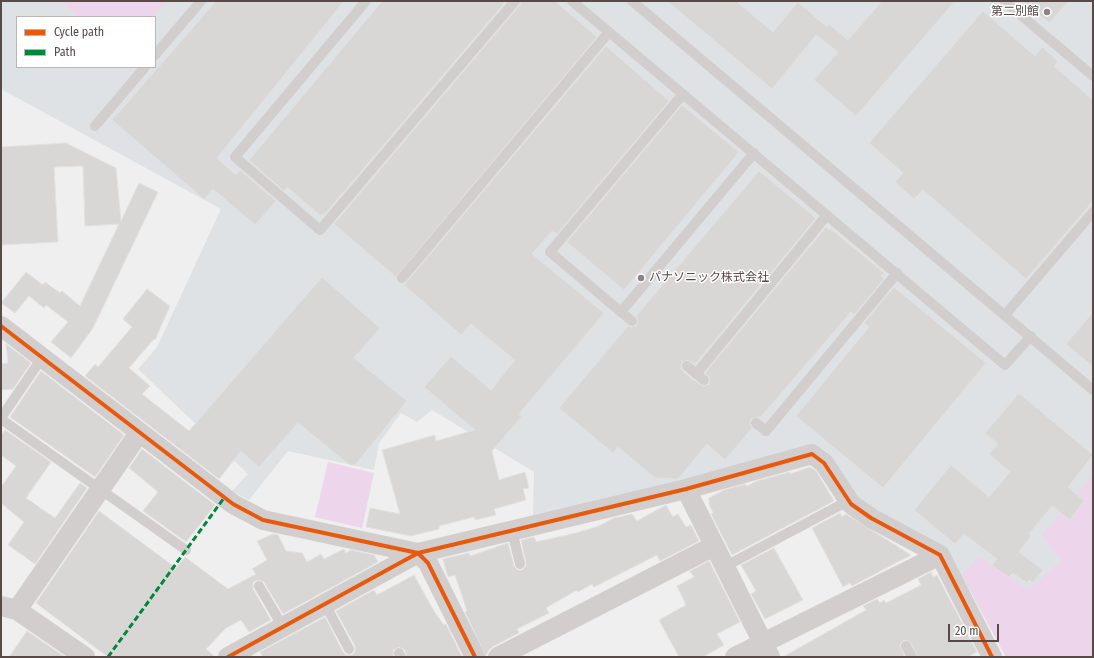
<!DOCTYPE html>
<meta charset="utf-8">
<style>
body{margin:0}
#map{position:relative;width:1094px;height:658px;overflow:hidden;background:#efefef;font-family:"Fira Sans Condensed",sans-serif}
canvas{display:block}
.frame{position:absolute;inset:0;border:2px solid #594947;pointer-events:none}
.legend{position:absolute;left:16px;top:16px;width:140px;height:52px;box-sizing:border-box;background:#fff;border:1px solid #bdb6b5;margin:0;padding:5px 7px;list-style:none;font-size:12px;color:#594947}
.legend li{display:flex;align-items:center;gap:8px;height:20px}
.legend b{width:20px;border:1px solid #bdb6b5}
.scale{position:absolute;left:948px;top:624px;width:51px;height:18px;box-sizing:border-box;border:2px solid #594947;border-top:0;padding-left:5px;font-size:12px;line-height:14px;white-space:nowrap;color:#594947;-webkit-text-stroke:3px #fff;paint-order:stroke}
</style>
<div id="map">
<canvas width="1094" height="658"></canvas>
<div class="frame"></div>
<ul class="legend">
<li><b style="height:5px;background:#e8590c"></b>Cycle path</li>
<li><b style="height:5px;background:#00873e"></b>Path</li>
</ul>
<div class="scale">20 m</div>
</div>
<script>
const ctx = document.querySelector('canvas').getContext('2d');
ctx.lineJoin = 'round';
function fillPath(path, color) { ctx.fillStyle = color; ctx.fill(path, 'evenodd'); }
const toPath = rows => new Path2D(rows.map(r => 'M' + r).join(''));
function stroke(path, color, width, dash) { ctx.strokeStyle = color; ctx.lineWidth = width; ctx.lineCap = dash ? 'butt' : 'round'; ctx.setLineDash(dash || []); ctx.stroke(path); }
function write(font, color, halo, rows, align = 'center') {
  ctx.font = font + ' "Fira Sans Condensed","Noto Sans JP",sans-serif'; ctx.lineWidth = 3; ctx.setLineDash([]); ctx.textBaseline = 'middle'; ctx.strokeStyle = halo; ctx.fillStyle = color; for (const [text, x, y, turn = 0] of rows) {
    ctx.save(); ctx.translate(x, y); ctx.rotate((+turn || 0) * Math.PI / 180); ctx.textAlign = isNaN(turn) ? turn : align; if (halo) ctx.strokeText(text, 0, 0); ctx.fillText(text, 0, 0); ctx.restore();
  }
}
fillPath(toPath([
 [1,1,1093,1,1093,657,1006,657,947,549,857,500,826,451,817,446,636,493,533,515,534,472,432,410,417,422,401,413,379,443,374,470,288,451,249,500,232,491,248,474,138,369,157,347,221,209,1,89],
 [17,17,155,17,155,67,17,67]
]), '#dee2e5');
fillPath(toPath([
 [60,1,167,1,152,17,80,17],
 [328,462,374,473,362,528,315,517],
 [1093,475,1093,657,1006,657,962,575,979,556,1028,590,1061,561,1042,535]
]), '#edd5ec');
const building = toPath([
 [216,1,344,1,217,158,236,175,240,170,276,201,255,225,213,189,204,199,112,120,216,1],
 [382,1,506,1,324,215,322,214,321,216,287,187,284,191,249,160,382,1],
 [521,1,555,1,597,37,396,277,334,224,520,5,521,1],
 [667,1,736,1,773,32,798,2,827,27,829,24,848,40,882,1,955,1,856,116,814,80,838,52,816,35,772,89,667,1],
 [1022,1,1069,1,1049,23,1022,1],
 [983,11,1035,56,1042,47,1058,61,1054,66,1093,100,1093,201,1026,279,923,190,914,199,895,182,903,173,869,143,983,11],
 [606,46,669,101,557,234,552,231,532,254,604,313,519,414,522,416,492,451,499,480,525,472,529,488,523,489,526,500,494,509,496,515,475,520,474,517,439,526,439,529,411,536,366,527,370,508,400,514,382,450,435,435,436,441,475,430,424,387,451,356,491,390,515,360,471,324,461,335,404,285,606,46],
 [682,105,739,152,624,290,567,242,682,105],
 [66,143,116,168,121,221,139,183,158,192,93,328,71,358,51,342,68,322,46,305,44,308,29,296,15,313,1,303,26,272,43,285,45,282,60,293,62,291,80,306,119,224,85,226,83,166,54,167,58,242,1,245,1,147,66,143],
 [759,171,816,218,695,364,688,360,682,362,681,369,692,379,703,386,709,384,710,378,705,373,826,227,830,230,831,229,884,273,881,276,884,279,854,315,851,312,760,418,757,417,751,419,750,422,752,428,725,460,707,444,678,479,655,478,618,447,613,453,559,408,628,326,631,327,637,325,638,322,636,316,759,171],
 [322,277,380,328,354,358,407,401,355,465,350,465,298,423,259,467,241,451,219,479,85,376,95,364,98,367,132,327,123,319,147,289,170,306,155,340,154,339,129,368,150,386,142,394,189,431,322,277],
 [894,287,986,363,883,488,796,416,869,327,864,323,894,287],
 [1093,312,1093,367,1066,344,1093,312],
 [6,344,31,363,13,389,1,390,1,364,8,363,6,344],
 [41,371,124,435,95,477,10,417,41,371],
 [1019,393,1093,455,1068,487,1084,501,1070,520,1052,506,1029,534,1031,536,1019,552,1043,570,1033,583,1029,580,1027,583,1013,573,1009,577,992,565,997,559,964,534,955,544,914,510,951,465,989,497,1010,472,989,454,998,444,985,433,1019,393],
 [5,430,51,462,26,498,55,518,80,483,87,488,35,564,8,545,24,522,1,503,1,487,16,466,1,455,1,436,5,430],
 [142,449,215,505,186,542,143,511,158,492,129,468,142,449],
 [810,467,816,471,834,501,732,555,711,514,713,513,709,504,709,498,724,490,745,484,747,486,757,481,790,472,790,474,810,467],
 [666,505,673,517,678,514,686,527,691,525,699,541,660,561,657,555,594,587,592,584,578,592,577,590,546,608,549,613,517,629,519,633,492,647,488,651,486,657,465,612,467,611,455,575,448,577,443,559,469,553,470,556,508,543,514,566,518,570,522,570,526,566,526,563,521,540,534,537,536,542,576,533,599,526,614,518,632,514,637,521,666,505],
 [99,511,176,568,185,557,228,589,256,574,252,569,267,560,257,541,273,534,278,535,286,551,302,553,307,562,321,554,324,559,344,549,346,553,351,550,374,555,378,562,283,614,264,582,259,580,255,581,253,583,253,589,271,620,249,632,241,620,226,628,206,649,215,657,108,657,36,603,99,511],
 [840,513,842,517,846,514,911,555,852,586,850,583,843,587,812,528,840,513],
 [774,548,803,600,765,619,751,594,756,591,741,565,774,548],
 [709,561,740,622,717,634,724,645,703,657,679,657,659,620,686,605,677,586,694,577,690,571,709,561],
 [931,572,933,577,937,575,977,652,968,657,918,657,911,643,906,640,903,641,900,645,905,657,783,657,866,610,863,606,877,599,880,603,884,600,886,603,921,585,918,579,931,572],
 [414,575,435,613,444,625,446,624,462,657,407,657,405,650,399,647,393,650,394,657,263,657,260,652,325,617,343,652,346,655,352,655,355,652,355,646,336,611,374,590,377,595,414,575],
 [27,631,65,657,9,657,27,631]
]);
fillPath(building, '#d9d7d6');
stroke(building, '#e2e1e0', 1);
stroke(toPath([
 [366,1,235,157,320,230,515,1],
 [572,1,1005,365,1031,336],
 [632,1,1093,390],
 [1004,1,1093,76],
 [155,55,201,1],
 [683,94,550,252,621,312,754,153],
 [95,126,145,67],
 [402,278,609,32],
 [621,312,632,321],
 [1005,315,1093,212],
 [687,366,704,380],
 [696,374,827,215],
 [1,418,42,358],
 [1,419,186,550],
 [756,423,766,431,897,273],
 [512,531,520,564],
 [724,567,848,501],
 [259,586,283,627],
 [325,604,349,649],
 [906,646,912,657],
 [399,653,401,657]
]), '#d2cecd', 10);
stroke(toPath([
 [1,326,233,504,263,520,418,553,428,563,475,657],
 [686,489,770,657],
 [1,606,17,610,139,433],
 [17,610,85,657],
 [228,657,418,553,686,489,812,454,824,463,851,504,871,518,940,555,992,657],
 [498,657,714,546],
 [735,657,940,555]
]), '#d2cecd', 20);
stroke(toPath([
 [108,657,224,498]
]), '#00873e', 3, [6, 3]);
stroke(toPath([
 [1,326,233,504,263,520,418,553,428,563,475,657],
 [228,657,418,553,686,489,812,454,824,463,851,504,871,518,940,555,992,657]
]), '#e8590c', 4);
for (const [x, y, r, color] of [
 [1047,12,4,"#8e8382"],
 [641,278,4,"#8e8382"]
]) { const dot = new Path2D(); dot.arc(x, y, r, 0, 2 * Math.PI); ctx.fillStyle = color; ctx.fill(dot); stroke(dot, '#fff', 1.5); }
write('12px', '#594947', '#fff', [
 ["第二別館",1039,12],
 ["パナソニック株式会社",649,278,"left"]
], 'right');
</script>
